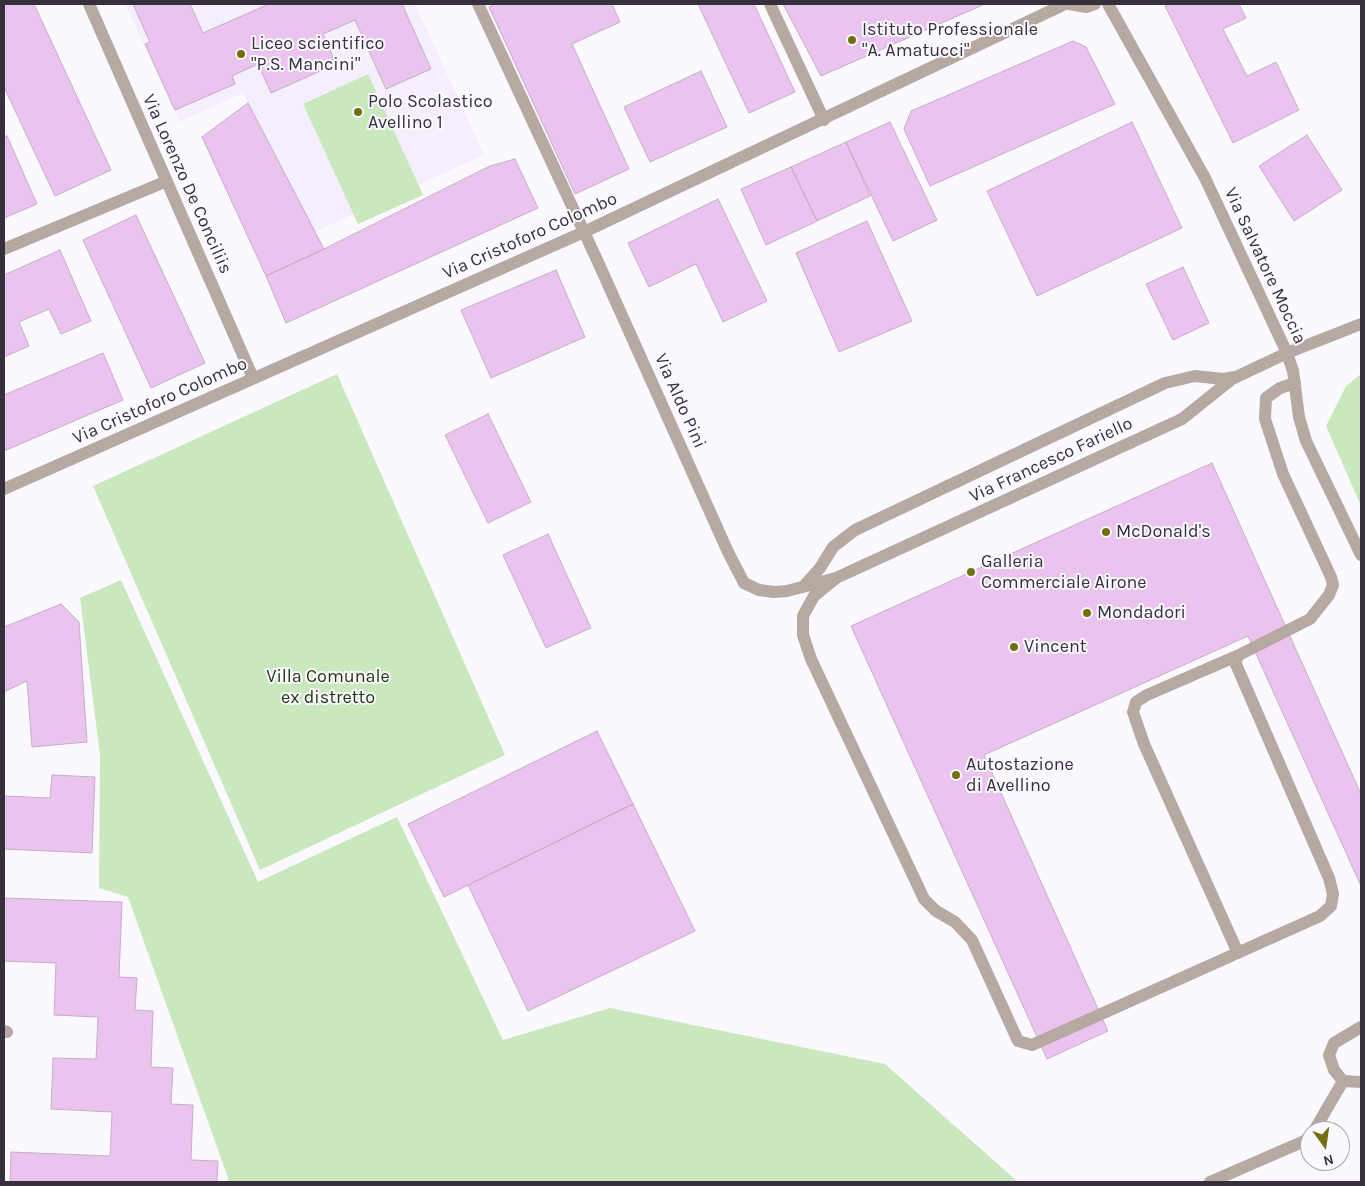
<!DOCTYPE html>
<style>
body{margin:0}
#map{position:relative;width:1365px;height:1186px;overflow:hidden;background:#fbf9ff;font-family:Karla,sans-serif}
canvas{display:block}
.frame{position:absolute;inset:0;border:5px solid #35303b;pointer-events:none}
.north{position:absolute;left:1300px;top:1121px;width:50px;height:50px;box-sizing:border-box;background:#fbf9ff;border:1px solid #aca9b1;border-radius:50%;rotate:166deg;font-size:14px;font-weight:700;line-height:20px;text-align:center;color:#35303b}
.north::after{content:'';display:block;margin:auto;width:18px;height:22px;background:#736e0e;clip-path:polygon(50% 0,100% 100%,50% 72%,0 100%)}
</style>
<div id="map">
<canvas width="1365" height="1186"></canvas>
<div class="frame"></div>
<div class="north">N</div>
</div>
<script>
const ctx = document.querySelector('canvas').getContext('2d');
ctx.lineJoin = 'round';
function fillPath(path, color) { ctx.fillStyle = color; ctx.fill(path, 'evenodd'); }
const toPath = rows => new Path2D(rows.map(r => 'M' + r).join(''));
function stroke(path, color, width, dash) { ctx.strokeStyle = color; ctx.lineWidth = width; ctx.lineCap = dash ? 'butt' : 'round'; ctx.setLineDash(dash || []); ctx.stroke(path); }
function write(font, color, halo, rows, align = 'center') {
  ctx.font = font + ' Karla,sans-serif'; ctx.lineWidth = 4; ctx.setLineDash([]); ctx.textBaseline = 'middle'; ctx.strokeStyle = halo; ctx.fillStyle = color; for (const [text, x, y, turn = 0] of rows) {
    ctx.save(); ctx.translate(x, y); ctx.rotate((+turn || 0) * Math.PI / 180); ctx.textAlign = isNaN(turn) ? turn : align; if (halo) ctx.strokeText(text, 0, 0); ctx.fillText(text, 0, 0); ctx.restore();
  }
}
fillPath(toPath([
 [125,4,415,4,484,155,308,235,243,93,179,122]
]), '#f5effd');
fillPath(toPath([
 [368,74,423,195,358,224,303,104],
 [337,374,505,755,260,870,93,486],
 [1361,374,1361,506,1326,426,1346,386],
 [121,580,258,882,397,817,503,1040,610,1008,885,1064,1017,1181,228,1182,228,1178,128,897,99,888,100,755,80,598]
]), '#c9e8bd');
const building = toPath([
 [4,4,34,4,111,170,55,196,4,87,4,4],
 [133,4,190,4,203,33,269,4,402,4,431,69,386,89,355,20,323,34,336,64,271,93,258,64,232,76,235,84,175,110,145,44,150,42,133,4],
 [496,4,612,4,620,22,572,44,629,169,575,194,489,7,496,4],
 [698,4,754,4,795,92,749,113,698,4],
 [783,4,985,4,821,76,783,4],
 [1171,4,1239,4,1246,18,1223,29,1247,76,1276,62,1299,110,1233,143,1165,6,1171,4],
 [1073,41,1086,47,1115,104,930,186,904,129,911,111,1073,41],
 [701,71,727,127,650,162,624,107,701,71],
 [248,103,324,249,266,276,202,137,248,103],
 [890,122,937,220,893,241,846,142,890,122],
 [1132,122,1182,228,1037,296,987,191,1132,122],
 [1307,135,1342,190,1294,221,1259,166,1307,135],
 [7,136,37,204,4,218,4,137,7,136],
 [846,142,870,196,817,221,791,167,846,142],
 [515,159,538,208,286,323,266,276,324,249,490,166,515,159],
 [791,167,817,221,766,245,741,189,791,167],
 [718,199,767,301,723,322,696,264,649,287,628,243,718,199],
 [136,215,205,363,151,388,83,240,136,215],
 [867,221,912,321,839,352,796,253,867,221],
 [60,250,91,321,61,334,49,309,19,322,29,346,4,357,4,275,60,250],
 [1183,267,1209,323,1173,340,1146,284,1183,267],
 [556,270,585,337,491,378,461,310,556,270],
 [103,353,123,400,4,451,4,395,103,353],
 [488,414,531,502,488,523,445,435,488,414],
 [1212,463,1361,794,1361,886,1248,636,984,755,1108,1031,1047,1059,851,626,1212,463],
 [548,534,591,628,546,648,503,555,548,534],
 [61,604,79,622,87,742,32,747,27,681,4,692,4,627,61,604],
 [597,731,633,804,444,897,408,824,597,731],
 [52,775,95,777,92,853,4,849,4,796,50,798,52,775],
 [633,804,695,931,528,1011,468,885,633,804],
 [4,898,122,902,119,977,137,978,135,1010,153,1011,151,1067,173,1068,171,1104,193,1105,191,1160,218,1161,217,1182,10,1182,11,1152,110,1156,112,1112,51,1109,53,1058,96,1059,98,1017,54,1015,56,963,4,961,4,898]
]);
fillPath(building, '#eac3ee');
stroke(building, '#c4aec6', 1);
stroke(toPath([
 [836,578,814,596,803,616,803,635,811,659,924,899,936,911,955,922,972,940,1018,1041,1032,1045,1320,916,1331,906,1333,894,1329,878,1235,662,1239,655,1310,619,1329,595,1333,585,1331,577,1283,474,1265,419,1266,398,1280,388,1295,383],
 [744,583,759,590,774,592,787,591,836,578,1182,419,1232,379,1287,353],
 [803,587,820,568,833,547,855,530,1165,383,1195,376,1223,379,1235,377],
 [1238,953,1144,744,1133,712,1136,702,1147,695,1239,655],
 [1361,1027,1334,1043,1329,1055,1334,1070,1343,1081,1361,1082],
 [1314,1131,1343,1081]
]), '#b6a9a1', 12);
stroke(toPath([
 [89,4,253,378],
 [478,4,598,262,728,552,744,583],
 [770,4,824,120],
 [1108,4,1205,178,1287,353,1293,371,1299,417,1306,441,1361,555],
 [4,249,167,181],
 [1287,353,1361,324],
 [4,1031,7,1032],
 [1210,1182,1309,1139]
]), '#b6a9a1', 12);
stroke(toPath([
 [1069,4,1087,7,1095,4],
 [4,489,584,232,1065,4]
]), '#b6a9a1', 12);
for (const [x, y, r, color] of [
 [852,40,5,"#736e0e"],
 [241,54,5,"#736e0e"],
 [358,112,5,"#736e0e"],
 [1106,532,5,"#736e0e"],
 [971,572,5,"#736e0e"],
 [1087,613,5,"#736e0e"],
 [1014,647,5,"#736e0e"],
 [956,775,5,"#736e0e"]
]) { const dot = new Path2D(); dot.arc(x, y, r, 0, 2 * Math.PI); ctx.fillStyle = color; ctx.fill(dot); stroke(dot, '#fbf9ff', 2); }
write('18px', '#35303b', '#fbf9ff', [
 ["Istituto Professionale",862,30],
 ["\"A. Amatucci\"",862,51],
 ["Liceo scientifico",251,44],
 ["\"P.S. Mancini\"",251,65],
 ["Polo Scolastico",368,102],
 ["Avellino 1",368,123],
 ["McDonald's",1116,532],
 ["Galleria",981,562],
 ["Commerciale Airone",981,583],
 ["Mondadori",1097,613],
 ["Vincent",1024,647],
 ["Autostazione",966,765],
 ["di Avellino",966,786]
], 'left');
write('18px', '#35303b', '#fbf9ff', [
 ["Via Lorenzo De Conciliis",187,184,66],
 ["Via Cristoforo Colombo",530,236,-24],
 ["Via Salvatore Moccia",1265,266,65],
 ["Via Cristoforo Colombo",160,401,-24],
 ["Via Aldo Pini",680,401,66],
 ["Via Francesco Fariello",1051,460,-25]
]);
write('18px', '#183707', '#fbf9ff', [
 ["Villa Comunale",328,677],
 ["ex distretto",328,698]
]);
</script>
